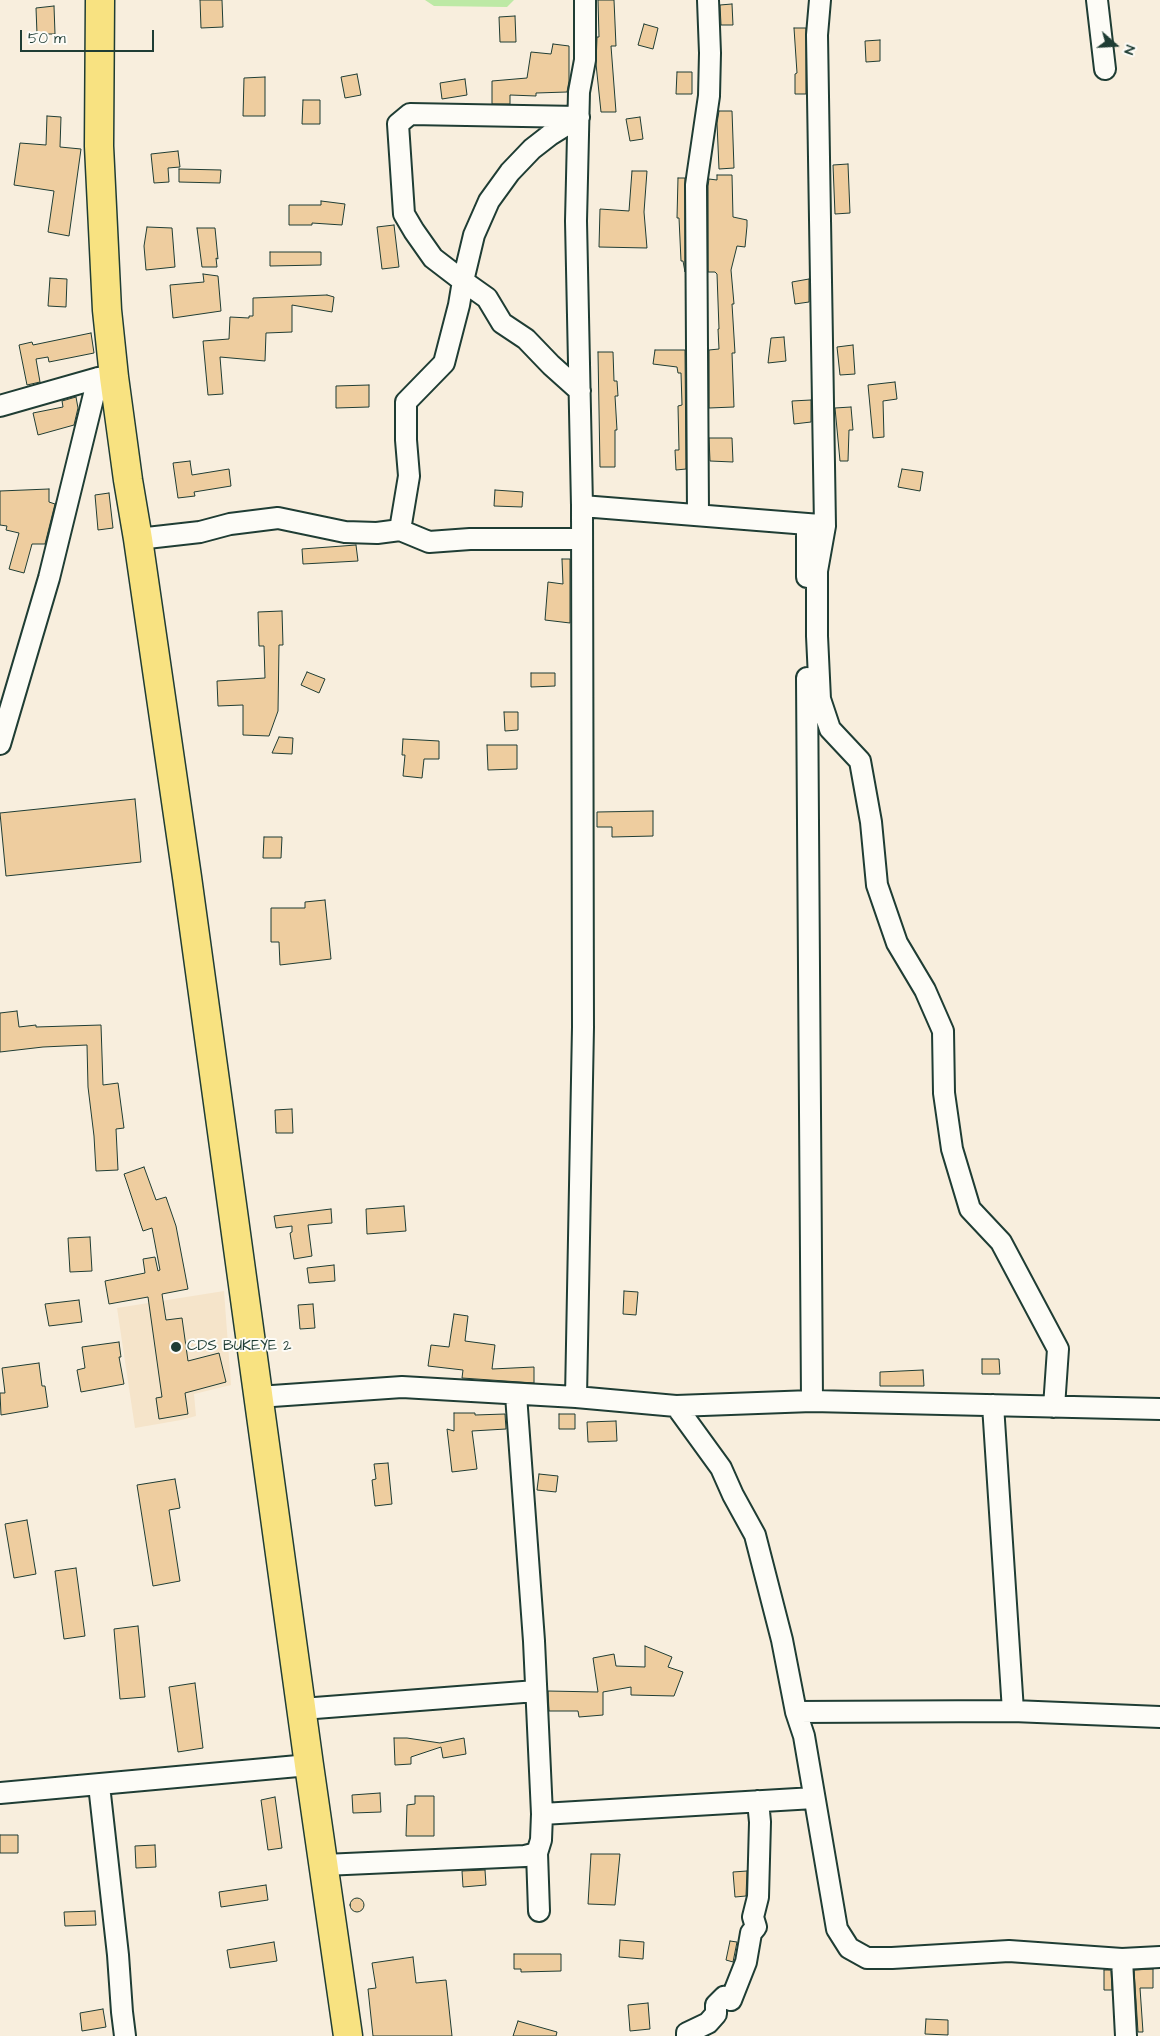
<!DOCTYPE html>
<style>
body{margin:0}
#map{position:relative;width:1160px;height:2036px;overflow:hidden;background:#f8eedd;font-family:"Architects Daughter",sans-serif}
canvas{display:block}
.north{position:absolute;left:1090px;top:20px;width:50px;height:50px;-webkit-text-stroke:4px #fdfcf7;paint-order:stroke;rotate:109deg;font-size:14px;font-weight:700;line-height:20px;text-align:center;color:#1f3d34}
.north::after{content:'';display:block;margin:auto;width:18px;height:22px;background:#1f3d34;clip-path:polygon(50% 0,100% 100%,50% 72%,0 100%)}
.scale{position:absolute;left:20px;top:30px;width:134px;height:22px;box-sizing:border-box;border:2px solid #1f3d34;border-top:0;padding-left:6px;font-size:15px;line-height:18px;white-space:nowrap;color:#1f3d34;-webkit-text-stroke:4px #fdfcf7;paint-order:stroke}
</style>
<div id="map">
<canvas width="1160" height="2036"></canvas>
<div class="north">N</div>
<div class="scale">50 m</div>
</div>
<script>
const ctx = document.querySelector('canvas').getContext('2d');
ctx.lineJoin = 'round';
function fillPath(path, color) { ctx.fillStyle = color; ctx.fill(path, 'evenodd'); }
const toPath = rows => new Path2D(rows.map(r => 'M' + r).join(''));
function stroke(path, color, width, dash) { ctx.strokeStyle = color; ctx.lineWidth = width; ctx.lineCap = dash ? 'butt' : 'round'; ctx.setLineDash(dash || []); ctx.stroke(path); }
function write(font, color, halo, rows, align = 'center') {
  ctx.font = font + ' "Architects Daughter",sans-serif'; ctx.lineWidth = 4; ctx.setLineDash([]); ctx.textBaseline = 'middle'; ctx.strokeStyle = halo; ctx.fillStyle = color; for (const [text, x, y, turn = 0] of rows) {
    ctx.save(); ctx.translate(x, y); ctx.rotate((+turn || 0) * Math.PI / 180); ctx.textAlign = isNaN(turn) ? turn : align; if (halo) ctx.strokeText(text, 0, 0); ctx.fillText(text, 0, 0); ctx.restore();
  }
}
fillPath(toPath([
 [224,1291,231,1385,194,1394,196,1416,181,1420,135,1428,117,1308]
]), '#f5e4ca');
fillPath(toPath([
 [425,0,514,0,507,7,434,6]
]), '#bde9a5');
const building = toPath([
 [200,0,222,0,223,27,201,28,200,0],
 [598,0,614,0,616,46,611,46,616,112,601,112,596,64,597,37,599,37,598,0],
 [732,4,733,25,721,25,720,5,732,4],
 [54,6,55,34,37,34,36,8,54,6],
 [515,16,516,42,500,42,499,17,515,16],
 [644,24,658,28,653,49,638,45,644,24],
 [794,28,806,28,806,94,795,94,795,74,797,73,794,28],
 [880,40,880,61,866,62,865,41,880,40],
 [553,44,569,46,569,81,567,92,536,93,536,96,510,95,510,104,492,104,492,81,527,78,531,52,551,54,553,44],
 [677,72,692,72,692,94,676,94,677,72],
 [357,74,361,95,345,98,341,77,357,74],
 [265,77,265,116,243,116,244,78,265,77],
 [465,79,467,95,442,99,440,83,465,79],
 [303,100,320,100,320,124,302,124,303,100],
 [719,111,732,111,734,168,719,169,717,123,719,111],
 [47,116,61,117,60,147,81,149,69,236,48,232,54,191,14,185,20,143,46,145,47,116],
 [640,117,643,139,630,141,626,119,640,117],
 [178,151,180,167,168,168,169,182,154,183,151,154,178,151],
 [848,164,850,213,835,214,833,165,848,164],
 [179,169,221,170,220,183,179,182,179,169],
 [632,171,647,171,644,212,647,248,599,247,600,209,629,211,632,171],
 [717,175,732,175,733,217,747,220,747,226,745,247,737,246,731,270,734,304,732,304,735,353,732,353,734,407,709,408,709,350,719,349,718,329,719,329,717,274,715,272,708,272,708,186,709,179,717,180,717,175],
 [678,178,685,178,685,272,683,261,681,261,679,218,677,218,678,178],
 [321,201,345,204,342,225,312,223,312,225,289,225,289,205,321,205,321,201],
 [394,225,399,267,382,269,377,227,394,225],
 [147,227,172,228,175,267,146,270,144,246,147,227],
 [197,228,215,228,218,259,216,258,217,267,202,267,197,228],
 [270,252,321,252,321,265,270,266,270,252],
 [203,274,218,276,221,311,173,318,170,285,204,282,203,274],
 [50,278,67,279,66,307,48,306,50,278],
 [809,279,809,302,795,304,792,282,809,279],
 [327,295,334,297,332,312,292,305,292,332,266,333,265,361,220,357,223,394,208,395,203,341,229,339,230,317,249,318,249,316,253,316,253,298,327,295],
 [91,333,94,353,49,362,48,357,36,359,40,382,27,385,19,345,32,342,33,345,91,333],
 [784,337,786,361,768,363,771,338,784,337],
 [853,345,855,374,840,375,837,347,853,345],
 [655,350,685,350,686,469,676,470,675,450,679,450,678,406,682,405,681,373,678,373,677,367,653,364,655,350],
 [598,352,613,352,614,381,617,381,618,396,615,396,617,430,615,430,615,467,600,467,598,352],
 [895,382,897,399,883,401,884,437,873,438,868,385,895,382],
 [369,385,369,407,336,408,336,386,369,385],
 [76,397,78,408,74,425,38,435,33,413,63,407,62,401,76,397],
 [811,400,811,422,794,424,792,401,811,400],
 [851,407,853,430,849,430,848,461,840,461,835,408,851,407],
 [709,438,732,438,733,462,710,461,709,438],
 [190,461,192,475,229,469,231,486,194,492,195,496,178,498,173,463,190,461],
 [902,469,923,472,920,491,898,487,902,469],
 [49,489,49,502,55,504,45,544,32,544,24,573,9,569,19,533,6,530,7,526,0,525,0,491,49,489],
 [495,490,523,492,522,507,494,506,495,490],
 [109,493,113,528,98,530,95,495,109,493],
 [356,545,358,561,303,564,302,549,356,545],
 [562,559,570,559,570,623,545,620,548,582,563,584,562,559],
 [282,611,283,645,279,645,278,711,269,736,243,735,243,705,218,706,217,681,265,678,264,646,259,646,258,612,282,611],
 [307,672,325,679,319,693,301,685,307,672],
 [531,673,555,673,555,686,531,687,531,673],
 [504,712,518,712,518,730,505,731,504,712],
 [279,737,293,738,292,754,272,753,279,737],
 [403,739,439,741,439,759,424,759,422,778,403,776,405,755,402,755,403,739],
 [487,745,517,745,517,769,488,770,487,745],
 [135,799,141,862,6,876,0,813,135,799],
 [653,811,653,836,612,837,612,827,597,827,597,812,653,811],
 [264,837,282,837,281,858,263,858,264,837],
 [325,900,331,959,280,965,279,942,271,942,271,908,305,908,305,902,325,900],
 [17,1011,19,1027,36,1025,36,1027,101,1025,103,1085,118,1083,124,1128,116,1129,118,1170,96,1171,94,1136,88,1087,87,1045,43,1047,0,1052,0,1013,17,1011],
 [292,1109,293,1133,276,1133,275,1110,292,1109],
 [144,1167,156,1200,166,1197,176,1226,188,1289,162,1294,166,1320,182,1318,188,1361,219,1353,226,1382,185,1393,188,1414,159,1419,156,1398,162,1397,148,1297,109,1304,105,1281,145,1273,143,1259,155,1257,158,1271,160,1270,152,1228,143,1231,124,1174,144,1167],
 [404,1206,406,1231,367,1234,366,1209,404,1206],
 [331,1209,332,1223,308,1225,312,1256,294,1259,290,1233,292,1232,292,1226,276,1228,274,1216,331,1209],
 [90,1237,92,1271,70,1272,68,1238,90,1237],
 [334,1265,335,1281,309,1283,307,1268,334,1265],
 [624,1291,638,1292,636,1315,623,1314,624,1291],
 [79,1300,82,1322,49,1326,45,1304,79,1300],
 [313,1304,315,1328,300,1329,298,1305,313,1304],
 [454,1314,468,1316,465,1341,495,1345,492,1369,534,1367,534,1383,462,1378,463,1370,428,1366,431,1345,449,1347,454,1314],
 [119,1342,121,1357,119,1357,124,1384,81,1392,77,1370,85,1368,82,1347,119,1342],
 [982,1359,999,1359,1000,1374,982,1374,982,1359],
 [39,1363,42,1386,45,1386,48,1407,1,1415,0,1393,5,1393,2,1368,39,1363],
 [923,1370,924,1386,880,1386,880,1372,923,1370],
 [454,1413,475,1413,475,1415,505,1414,506,1429,472,1431,477,1469,452,1472,447,1429,454,1431,454,1413],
 [559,1414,575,1414,575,1429,559,1429,559,1414],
 [616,1421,617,1441,588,1442,587,1422,616,1421],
 [388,1463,392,1504,375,1506,372,1480,376,1479,374,1464,388,1463],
 [539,1474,558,1476,556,1492,537,1490,539,1474],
 [175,1479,180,1508,169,1510,180,1581,153,1586,137,1485,175,1479],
 [27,1520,36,1574,14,1578,5,1524,27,1520],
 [76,1568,85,1636,64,1639,55,1571,76,1568],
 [138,1626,145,1697,120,1699,114,1629,138,1626],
 [645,1646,672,1657,668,1667,683,1672,674,1696,631,1695,631,1687,603,1692,603,1715,579,1717,578,1711,549,1711,548,1691,598,1692,593,1658,614,1654,616,1666,645,1667,645,1646],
 [195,1683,203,1748,178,1752,169,1687,195,1683],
 [394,1738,407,1738,440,1743,464,1738,466,1754,443,1758,441,1747,411,1757,411,1764,395,1765,394,1738],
 [380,1793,381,1812,353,1813,352,1795,380,1793],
 [415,1796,434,1796,434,1836,406,1836,407,1805,415,1804,415,1796],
 [275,1797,282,1848,268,1850,261,1800,275,1797],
 [0,1835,18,1835,18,1853,0,1853,0,1835],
 [155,1845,156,1867,136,1868,135,1846,155,1845],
 [591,1854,620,1854,615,1905,588,1904,591,1854],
 [485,1870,486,1885,463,1887,462,1871,485,1870],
 [747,1871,746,1896,735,1897,733,1872,747,1871],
 [266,1885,268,1900,221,1907,219,1892,266,1885],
 '350 1905a7 7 0 1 1 14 0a7 7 0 1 1-14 0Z',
 [95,1911,96,1925,65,1926,64,1912,95,1911],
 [620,1940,644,1942,643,1959,619,1957,620,1940],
 [730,1941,737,1942,733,1962,726,1960,730,1941],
 [274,1942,277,1961,230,1968,227,1950,274,1942],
 [514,1954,561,1954,561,1971,521,1972,521,1969,514,1969,514,1954],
 [413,1957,416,1983,446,1980,452,2036,373,2036,368,1989,376,1988,372,1963,413,1957],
 [1153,1969,1153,1988,1140,1988,1143,2032,1138,2032,1134,1970,1153,1969],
 [1104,1970,1111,1970,1112,1990,1104,1990,1104,1970],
 [648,2003,650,2029,630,2031,628,2005,648,2003],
 [103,2009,106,2027,82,2031,80,2013,103,2009],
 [926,2019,948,2020,948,2035,925,2034,926,2019],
 [518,2021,557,2032,556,2036,513,2036,518,2021]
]);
fillPath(building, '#eecd9f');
stroke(building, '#1f3d34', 1);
const street = toPath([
 [820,0,817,35,825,526,817,571,817,636,820,699,830,729,860,761,871,822,877,885,897,943,925,990,943,1031,944,1093,952,1149,970,1209,1001,1242,1058,1349,1054,1407],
 [1097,0,1105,69],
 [0,406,98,378,109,377],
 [582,506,820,525],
 [698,514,696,185,709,96,710,53,708,0],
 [807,524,807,577],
 [400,530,429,542,470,539,582,539],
 [138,539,200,532,230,524,278,518,345,532,377,533,400,530,409,476,406,440,406,402,444,363,459,305,463,281,474,235,489,201,510,172,532,149,550,135,579,117,410,114,398,124,404,214,414,231,433,258,463,281,487,298,502,323,526,339,551,365,580,391],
 [807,678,812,1401],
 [0,744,49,578,98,378],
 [516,1395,534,1641,542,1814,541,1840,537,1853,539,1911],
 [258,1397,402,1387,576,1397,676,1406,812,1401,1160,1409],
 [576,1397,583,1027,582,506,576,221,579,92,585,60,585,0],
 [993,1405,1013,1711],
 [676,1406,721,1468,733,1495,755,1535,782,1640,796,1712,804,1736,837,1929,849,1948,867,1958,892,1958,1009,1951,1122,1959,1160,1957],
 [302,1709,536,1691],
 [796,1712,1013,1711,1160,1717],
 [99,1785,118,1955,122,2012,125,2036],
 [0,1793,309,1765],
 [542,1814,814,1798],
 [324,1865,525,1856,537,1853],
 [1122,1959,1126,2036],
 [687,2036,687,2033,708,2023,716,2014,716,2005,724,1997,731,2000,746,1962,751,1933,756,1927,753,1917,758,1897,760,1822,758,1801]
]);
const highway = toPath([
 [100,0,99,146,107,310,114,377,128,480,138,539,187,877,309,1765,348,2036]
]);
stroke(street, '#1f3d34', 24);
stroke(highway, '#1f3d34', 31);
stroke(street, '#fdfcf7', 20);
stroke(highway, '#f8e281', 28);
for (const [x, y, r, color] of [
 [176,1347,6,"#1f3d34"]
]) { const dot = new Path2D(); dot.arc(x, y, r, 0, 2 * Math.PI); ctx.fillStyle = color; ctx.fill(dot); stroke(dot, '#fdfcf7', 2); }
write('15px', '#1f3d34', '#fdfcf7', [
 ["CDS BUKEYE 2",187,1347]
], 'left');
</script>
